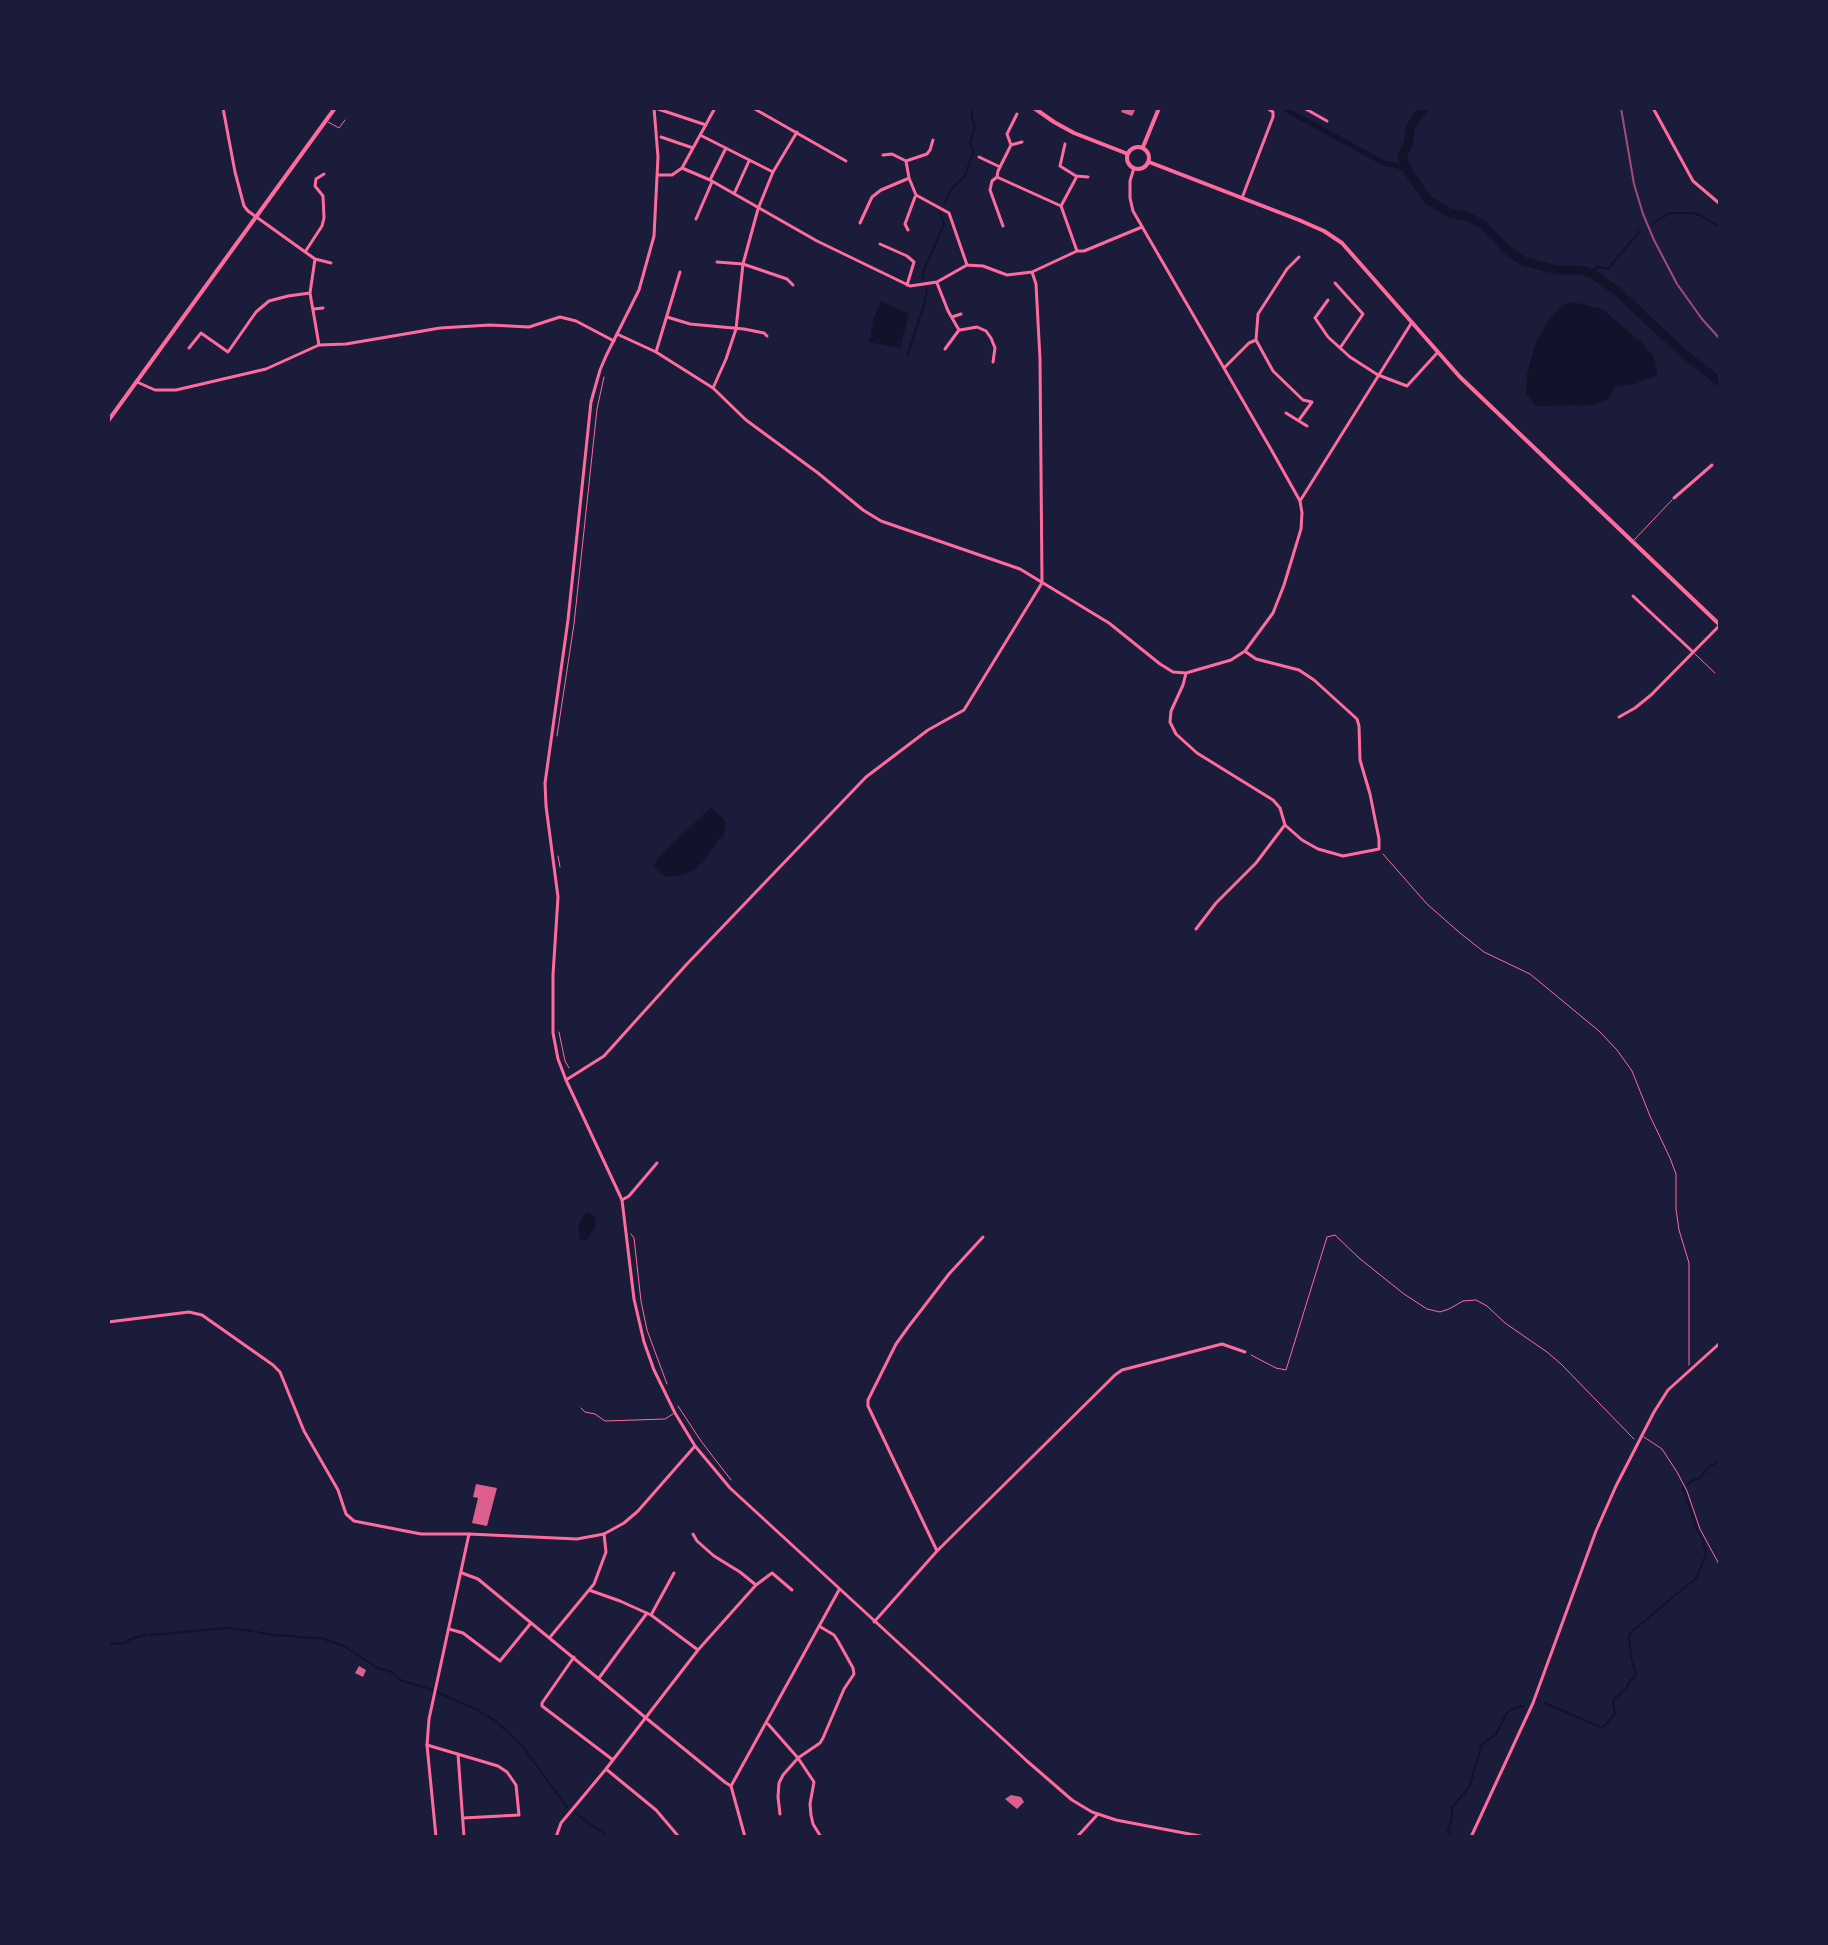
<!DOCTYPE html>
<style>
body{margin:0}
#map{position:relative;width:1828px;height:1945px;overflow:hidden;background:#1b1b3a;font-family:Spectral,serif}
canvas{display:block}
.frame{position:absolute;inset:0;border:110px solid #1b1b3a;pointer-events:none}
</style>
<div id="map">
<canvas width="1828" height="1945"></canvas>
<div class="frame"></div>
</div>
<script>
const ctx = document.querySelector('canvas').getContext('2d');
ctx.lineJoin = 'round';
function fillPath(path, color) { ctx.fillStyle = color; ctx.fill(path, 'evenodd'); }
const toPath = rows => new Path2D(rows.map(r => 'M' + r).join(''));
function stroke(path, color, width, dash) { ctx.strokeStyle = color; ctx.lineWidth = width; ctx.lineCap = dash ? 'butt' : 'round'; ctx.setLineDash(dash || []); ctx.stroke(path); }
fillPath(toPath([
 [881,301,909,314,900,348,869,342,874,318],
 [1573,302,1602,309,1641,342,1654,357,1658,375,1635,384,1615,387,1607,400,1595,405,1535,406,1526,393,1527,375,1535,344,1548,321,1562,305],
 [711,807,725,821,725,830,723,838,718,840,703,862,693,871,681,875,667,877,661,873,654,867,658,858],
 [586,1212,595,1216,596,1227,586,1240,580,1239,578,1225]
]), '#12122b');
stroke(toPath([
 [945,203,952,188,965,176,973,152,970,143,975,126,972,117,972,108],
 [1652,224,1670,213,1691,213,1700,215,1720,227],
 [1591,273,1597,267,1608,269,1640,231],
 [924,279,923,272,944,224,940,213],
 [907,357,925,302,927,288],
 [1687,1485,1693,1480,1699,1479,1708,1468,1720,1460],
 [257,1632,271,1635,295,1636,296,1637,321,1638,344,1646,377,1668,390,1671,400,1680,430,1689,477,1710,496,1721,523,1747,567,1807],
 [150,1635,228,1628,253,1631],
 [108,1643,121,1644,134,1638,146,1635],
 [1545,1703,1600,1727,1604,1726,1615,1714,1613,1700,1626,1689,1630,1681,1636,1675,1631,1656,1629,1637,1630,1633,1696,1578,1706,1555,1703,1540,1697,1530,1683,1488],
 [575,1813,609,1837],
 [1451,1837,1448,1831,1452,1819,1452,1807,1469,1788,1482,1744,1496,1734,1508,1711,1523,1706]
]), '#12122b', 2);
stroke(toPath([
 [1283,108,1384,163,1406,168]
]), '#12122b', 5);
stroke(toPath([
 [1424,108,1415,119,1410,129,1409,142,1402,157,1409,173,1428,200,1450,213,1466,216,1483,225,1507,250,1523,261,1557,270,1581,270,1591,273,1617,291,1684,354,1720,382]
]), '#12122b', 9);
fillPath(toPath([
 [1123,108,1136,108,1132,116,1121,112],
 [476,1484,497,1488,487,1526,472,1523,478,1498,473,1497],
 [359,1666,366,1670,363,1677,355,1673],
 [1011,1795,1021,1797,1024,1802,1017,1809,1005,1799]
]), '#dd5f8e');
stroke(toPath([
 [557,736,574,624,597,409,604,377],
 [1383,854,1427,904,1460,933,1484,952,1530,974,1599,1031,1617,1050,1632,1071,1650,1116,1670,1158,1676,1174,1676,1209,1679,1230,1689,1263,1689,1365],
 [558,856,560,867],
 [559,1032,565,1061,569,1068],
 [631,1234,634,1238,641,1301,647,1330,667,1384],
 [1251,1355,1276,1368,1286,1370,1327,1237,1335,1235,1359,1258,1404,1294,1427,1309,1440,1312,1449,1309,1463,1301,1476,1300,1487,1306,1505,1323,1547,1352,1561,1364,1634,1439],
 [678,1406,701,1441,731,1480]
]), '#ff6b9d', 1);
stroke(toPath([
 [328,122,339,128,345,120],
 [1634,540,1672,500],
 [1695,654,1715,673],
 [581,1408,585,1412,595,1414,605,1421,665,1419,673,1414],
 [1644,1437,1662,1449,1677,1472,1687,1491,1700,1529,1720,1566]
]), '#ff6b9d', 1);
stroke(toPath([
 [223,108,235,172,244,206,248,211,315,259,331,263],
 [753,108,846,161],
 [1304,108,1327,121],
 [1653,108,1693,181,1720,204],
 [658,109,706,125],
 [702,136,773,172],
 [661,137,693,148],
 [1065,144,1060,166,1076,176,1088,177],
 [1011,145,1022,142],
 [883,155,892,154,906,161,909,178,916,195,949,213,967,265],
 [979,157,1000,167],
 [906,161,927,154,930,150,933,140],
 [682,168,710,180,817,241,910,286,937,282,967,265,983,266,1007,275,1032,272,1077,251,1084,251,1142,227],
 [658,175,672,175,682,168,715,108],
 [997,177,998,171,1011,145,1007,134,1017,114],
 [710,180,726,148],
 [734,194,749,161],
 [1242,198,1273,117,1273,112,1267,108],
 [1061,206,1076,178],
 [696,219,712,182],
 [860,223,872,197,881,190,907,179],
 [1003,226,990,190,992,181,997,177,1061,206,1077,251],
 [908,230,905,224,915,197],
 [880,244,907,256,914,262,907,285],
 [305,252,322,226,324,218,323,196,315,186,316,179,324,174],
 [1299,257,1287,269,1258,314,1256,340,1273,371,1303,400,1312,402,1299,420],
 [315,259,310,293,319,345],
 [717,262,743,264,787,279,793,285],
 [1032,272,1036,284,1040,359,1042,583],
 [937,283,948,311,959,330,945,349],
 [1335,283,1363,314,1340,348],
 [1328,300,1315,318,1328,337,1350,357,1378,375,1407,386,1438,352],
 [314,309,323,308],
 [667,317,690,324,744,329,764,333,767,336],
 [952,317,961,314],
 [960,330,977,327,986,331,991,338,995,348,993,362],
 [617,334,656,352,713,388,746,420,818,473,863,510,881,521,1020,569,1109,623,1160,664,1173,672,1186,673,1231,660,1245,651,1273,613,1284,585,1301,529,1302,513,1300,501,1272,451,1133,211,1130,198,1130,181,1134,168],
 [189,348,201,333,228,352,256,312,269,301,288,296,310,293],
 [656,352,680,272],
 [1224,368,1249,343,1256,340],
 [137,382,155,390,176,390,266,369,319,345,346,344,440,328,490,325,529,327,560,317,576,321,614,341],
 [713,388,726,359,736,329,743,264,758,209,773,172,797,132],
 [1286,413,1307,426],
 [1674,498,1712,465],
 [1300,501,1412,322],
 [1633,596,1693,652],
 [1186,673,1183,685,1171,711,1170,722,1176,734,1197,753,1273,800,1280,808,1285,825,1302,840,1318,849,1343,856,1379,849,1379,839,1370,794,1360,760,1359,726,1357,719,1314,680,1299,670,1256,659,1246,652],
 [1619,717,1635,708,1651,695,1720,625],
 [1196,929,1216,903,1256,863,1284,826],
 [566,1080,604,1056,686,965,866,777,928,730,964,710,1042,583],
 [622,1200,629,1196,657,1163],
 [108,1322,189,1312,202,1315,273,1365,280,1372,304,1431,338,1490,346,1514,354,1521,421,1534,469,1534],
 [693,1534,697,1541,714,1556,740,1572,756,1585],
 [937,1551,868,1406,868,1400,896,1344,909,1326,949,1274,983,1237],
 [462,1573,478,1579,646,1718,726,1783,731,1786],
 [589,1590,620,1601,651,1615,698,1650],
 [651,1615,674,1573],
 [874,1622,937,1551,1115,1375,1122,1370,1222,1344,1245,1352],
 [449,1629,463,1633,500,1661,531,1623],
 [551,1636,594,1584,606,1552,604,1534],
 [574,1657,542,1703,542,1706,613,1760],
 [599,1678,647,1613],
 [768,1724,798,1758,814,1782,810,1804,811,1815,813,1824,821,1837],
 [427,1745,498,1766,507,1772,516,1785,519,1815,463,1818],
 [458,1754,464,1837],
 [606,1769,656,1810,679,1837],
 [780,1814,778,1797,779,1783,783,1775,798,1758,820,1743,823,1738,844,1689,854,1674,853,1668,838,1641,834,1635,819,1626],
 [556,1837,561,1823,606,1769,698,1650,756,1585,772,1573,792,1590],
 [745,1837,731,1786,839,1590]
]), '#ff6b9d', 3);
stroke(toPath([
 [654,108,658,157,654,236,639,290,606,356,600,370,591,402,568,620,545,783,546,806,558,897,553,975,553,1033,558,1059,566,1080,622,1200,634,1299,644,1342,654,1370,675,1413,695,1446,730,1488,1027,1761,1072,1800,1092,1812,1116,1820,1205,1837],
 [436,1837,427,1745,429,1719,469,1534,577,1539,604,1534,624,1523,638,1511,695,1446],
 [1077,1837,1098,1814],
 [1471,1837,1533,1703,1596,1531,1616,1486,1654,1412,1668,1390,1720,1343]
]), '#ff6b9d', 3);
stroke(toPath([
 [1149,162,1299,220,1324,231,1342,243,1460,377,1720,625]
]), '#ff6b9d', 4);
stroke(toPath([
 [1034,108,1054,122,1074,133,1128,154],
 '1127 158a11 11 0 1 1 22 0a11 11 0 1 1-22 0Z',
 [1143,147,1159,108],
 [108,421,335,108]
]), '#ff6b9d', 4);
stroke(toPath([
 [1621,108,1634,184,1643,214,1654,240,1677,284,1702,319,1720,339]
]), '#a44b75', 2);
</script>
